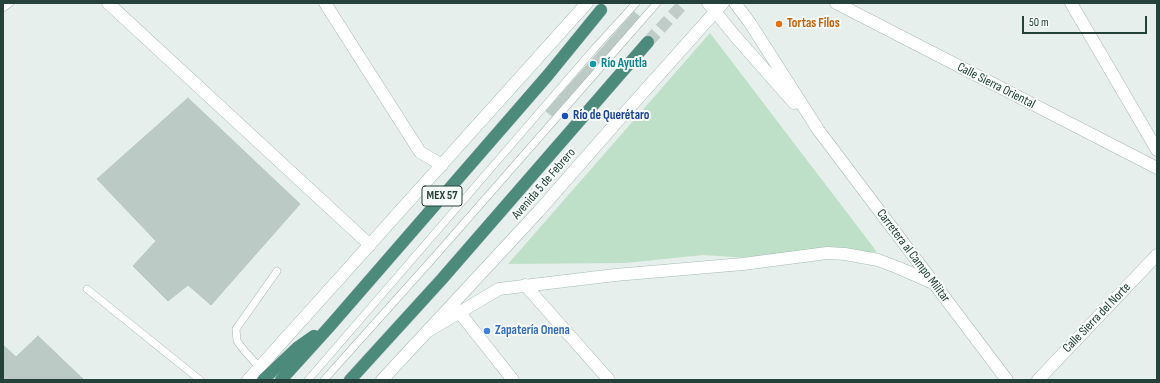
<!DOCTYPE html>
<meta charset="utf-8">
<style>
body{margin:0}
#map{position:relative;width:1160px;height:383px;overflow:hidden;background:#e6efeb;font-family:"Sofia Sans Condensed",sans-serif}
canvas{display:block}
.frame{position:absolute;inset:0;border:4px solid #24423a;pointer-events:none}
.scale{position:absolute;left:1022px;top:16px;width:125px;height:18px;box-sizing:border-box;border:2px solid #24423a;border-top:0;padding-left:5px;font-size:12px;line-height:14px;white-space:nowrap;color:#24423a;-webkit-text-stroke:3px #f7fbf9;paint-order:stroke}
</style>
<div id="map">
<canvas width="1160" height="383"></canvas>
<div class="frame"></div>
<div class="scale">50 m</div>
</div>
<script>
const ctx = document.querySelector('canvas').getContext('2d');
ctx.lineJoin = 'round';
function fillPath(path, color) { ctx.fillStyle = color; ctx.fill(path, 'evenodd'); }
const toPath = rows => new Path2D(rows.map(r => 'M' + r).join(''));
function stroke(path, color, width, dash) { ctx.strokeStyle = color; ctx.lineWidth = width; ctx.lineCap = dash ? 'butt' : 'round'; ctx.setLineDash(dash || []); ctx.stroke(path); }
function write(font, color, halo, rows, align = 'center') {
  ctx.font = font + ' "Sofia Sans Condensed",sans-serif'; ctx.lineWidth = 4; ctx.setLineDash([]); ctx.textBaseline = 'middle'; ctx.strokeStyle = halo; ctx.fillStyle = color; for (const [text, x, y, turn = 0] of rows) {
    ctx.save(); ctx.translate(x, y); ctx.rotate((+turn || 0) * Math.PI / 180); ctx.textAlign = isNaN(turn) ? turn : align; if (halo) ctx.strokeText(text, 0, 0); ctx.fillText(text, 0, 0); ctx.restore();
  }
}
fillPath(toPath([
 [710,33,877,252,777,260,703,255,625,263,508,264]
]), '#bfe0c8');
const building = toPath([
 [634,12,640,17,552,116,546,111,634,12],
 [188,98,300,204,211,305,188,285,168,301,133,266,156,241,97,179,188,98],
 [38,336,84,380,3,380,3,345,16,357,38,336]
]);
fillPath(building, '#bbcac4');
stroke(building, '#b8c9c2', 1);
stroke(toPath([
 [648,42,684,3]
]), '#bfccc8', 12, [12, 6]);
const service = toPath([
 [3,8,10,3],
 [87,289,200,380],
 [259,367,243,349,237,341,236,329,277,271],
 [308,380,594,49,636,3],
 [324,380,436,255,657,3]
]);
const minor = toPath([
 [108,3,370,245],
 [325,3,420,152,442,165],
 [1071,3,1157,150],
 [525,285,609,380],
 [459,312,513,380]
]);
const tertiary = toPath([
 [836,3,1157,168],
 [1038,380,1157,255]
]);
const secondary = toPath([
 [708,3,735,36,794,103],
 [735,3,750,23,819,131,1007,380],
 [428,331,499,289,615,275,743,264,827,253,845,254,878,260,899,268,933,283],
 [248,380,587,3],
 [382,380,538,212,623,115,723,3]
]);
const trunk = toPath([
 [263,380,297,348,314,336],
 [281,380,330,326,548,75,601,10],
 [350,380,442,279,648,42]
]);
stroke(service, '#a8b8b2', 8);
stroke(minor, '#a8b8b2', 13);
stroke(tertiary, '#a8b8b2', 13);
stroke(secondary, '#a4bbb3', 13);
stroke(trunk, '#c2cac8', 13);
stroke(service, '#fff', 7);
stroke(minor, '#fff', 12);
stroke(tertiary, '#fff', 12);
stroke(secondary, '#fff', 12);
stroke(trunk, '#4c8a7c', 12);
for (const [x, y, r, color] of [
 [779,24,4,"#e8710a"],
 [593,64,4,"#0f9aa8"],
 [565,116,4,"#1a4fb4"],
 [487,331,4,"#3f7fe0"]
]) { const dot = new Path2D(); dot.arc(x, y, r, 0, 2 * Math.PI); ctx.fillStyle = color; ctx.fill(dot); stroke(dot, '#f7fbf9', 1.5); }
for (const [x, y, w] of [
 [442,196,40]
]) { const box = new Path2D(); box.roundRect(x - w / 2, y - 10, w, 20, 3); ctx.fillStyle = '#f7fbf9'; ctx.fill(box); stroke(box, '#24423a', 1); }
write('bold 12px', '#24423a', null, [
 ["MEX 57",442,196]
]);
write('bold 13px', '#c56008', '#f7fbf9', [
 ["Tortas Filos",787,24]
], 'left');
write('bold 13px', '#0d838f', '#f7fbf9', [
 ["Río Ayutla",601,64]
], 'left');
write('13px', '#24423a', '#f7fbf9', [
 ["Calle Sierra Oriental",996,86,27],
 ["Avenida 5 de Febrero",544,184,-49],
 ["Carretera al Campo Militar",913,256,53],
 ["Calle Sierra del Norte",1097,318,-46]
]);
write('bold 13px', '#164399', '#f7fbf9', [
 ["Río de Querétaro",573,116]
], 'left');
write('bold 13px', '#366cbe', '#f7fbf9', [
 ["Zapatería Onena",495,331]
], 'left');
</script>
